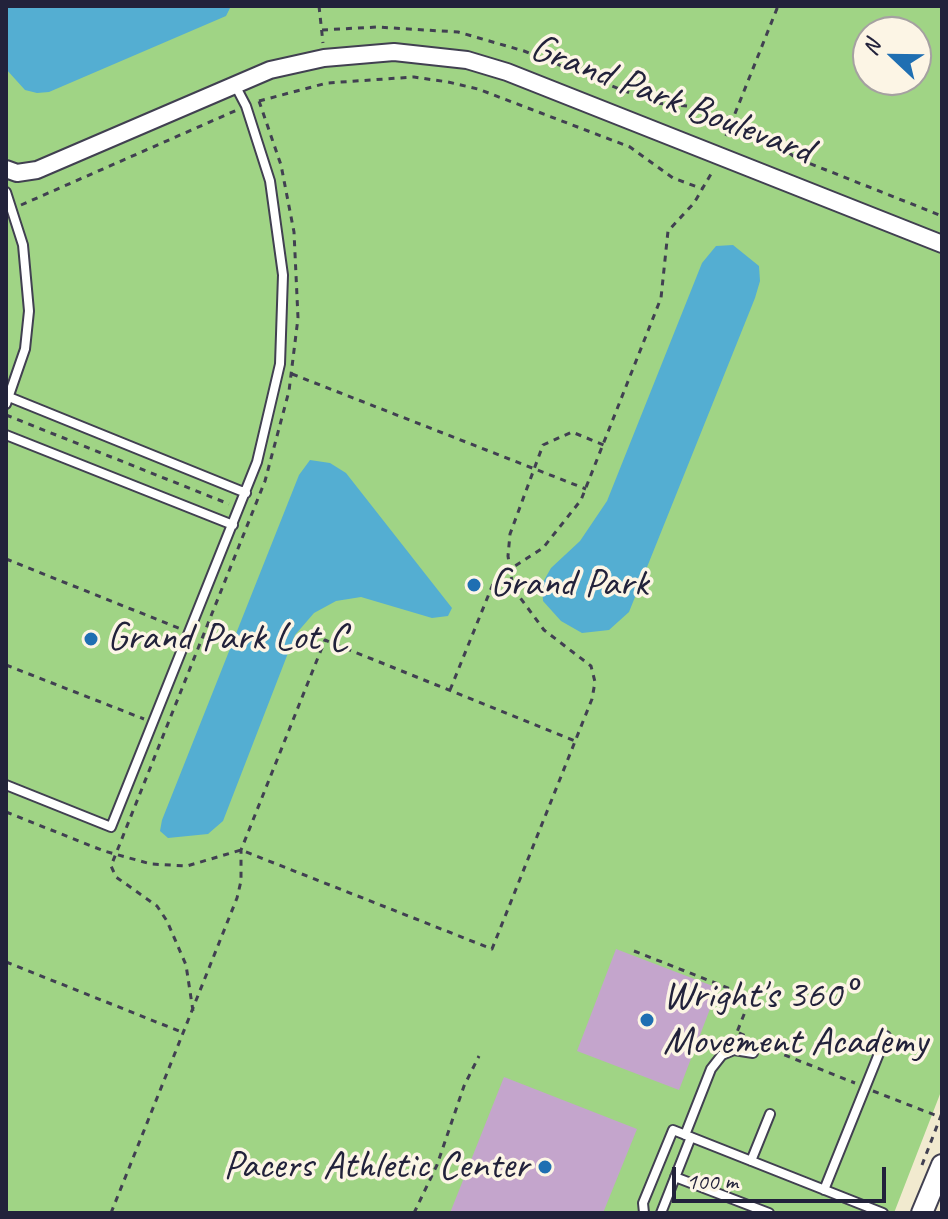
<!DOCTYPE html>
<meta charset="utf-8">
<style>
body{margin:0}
#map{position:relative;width:948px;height:1219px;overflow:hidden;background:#f1eacf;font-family:Caveat,sans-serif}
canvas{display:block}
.frame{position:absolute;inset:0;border:8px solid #22223b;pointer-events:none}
.north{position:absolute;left:852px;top:16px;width:80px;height:80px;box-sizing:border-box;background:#fcf5e5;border:2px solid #a5a1a1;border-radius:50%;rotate:292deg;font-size:22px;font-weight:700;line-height:32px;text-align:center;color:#22223b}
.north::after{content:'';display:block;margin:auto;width:28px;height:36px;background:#1f6fb2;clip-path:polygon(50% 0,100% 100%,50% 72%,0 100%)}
.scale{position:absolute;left:672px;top:1167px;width:214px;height:36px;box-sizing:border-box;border:4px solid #22223b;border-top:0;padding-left:10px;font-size:24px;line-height:28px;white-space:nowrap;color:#22223b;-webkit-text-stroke:6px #fcf5e5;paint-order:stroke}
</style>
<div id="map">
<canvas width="948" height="1219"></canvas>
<div class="frame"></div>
<div class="north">N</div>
<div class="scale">100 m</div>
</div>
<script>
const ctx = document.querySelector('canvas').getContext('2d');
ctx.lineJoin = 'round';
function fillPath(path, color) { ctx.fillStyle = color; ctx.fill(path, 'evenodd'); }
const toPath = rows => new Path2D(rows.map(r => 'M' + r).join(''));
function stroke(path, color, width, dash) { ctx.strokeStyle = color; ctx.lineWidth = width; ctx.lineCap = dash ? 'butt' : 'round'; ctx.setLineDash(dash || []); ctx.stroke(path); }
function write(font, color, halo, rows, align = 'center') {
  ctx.font = font + ' Caveat,sans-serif'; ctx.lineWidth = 7; ctx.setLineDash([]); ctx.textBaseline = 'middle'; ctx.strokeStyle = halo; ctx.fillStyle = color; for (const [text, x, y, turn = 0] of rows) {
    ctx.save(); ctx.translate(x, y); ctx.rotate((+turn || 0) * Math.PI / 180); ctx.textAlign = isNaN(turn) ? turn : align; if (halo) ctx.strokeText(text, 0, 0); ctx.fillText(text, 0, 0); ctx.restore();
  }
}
fillPath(toPath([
 [6,6,942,6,942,1089,894,1213,6,1213],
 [868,32,916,32,916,80,868,80]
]), '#a0d485');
fillPath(toPath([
 [6,6,231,6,226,16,49,92,37,93,25,90,6,69],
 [733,245,759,266,760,281,755,298,629,612,609,630,582,633,561,621,543,601,542,584,551,568,580,541,607,501,702,263,716,246],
 [310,460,330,463,346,473,452,608,448,616,432,618,361,597,336,601,314,613,295,635,223,821,208,834,168,838,160,831,162,820,299,475]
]), '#54aed2');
fillPath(toPath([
 [616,949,718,988,679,1090,577,1051],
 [504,1077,637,1129,603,1213,450,1213]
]), '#c4a5cc');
const service = toPath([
 [6,192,23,245,29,311,25,349,6,404],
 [9,397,246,493],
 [6,435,233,525],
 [6,785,111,827,257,462,280,364,283,275,270,181,246,106,235,85],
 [685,1135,711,1069,722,1055,734,1050,753,1053],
 [751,1161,770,1114],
 [675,1177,769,1213],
 [824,1190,886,1036],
 [644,1213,643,1203,673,1130,883,1213],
 [661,1213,691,1137]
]);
const minor = toPath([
 [6,169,17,173,37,170,270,70,324,58,394,52,467,60,507,72,942,244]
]);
const tertiary = toPath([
 [922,1213,942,1165]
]);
stroke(service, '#414051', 12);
stroke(minor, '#414051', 20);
stroke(tertiary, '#414051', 24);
stroke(toPath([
 [319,6,323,43],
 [322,30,377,27,458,32,524,51,655,103,707,108,758,130,796,158,942,216],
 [259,101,327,83,414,77,448,82,478,89,630,147,673,178,703,189],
 [726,136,778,6],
 [21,205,237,110],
 [292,374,586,489],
 [6,415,229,504],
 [6,559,181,629],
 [6,665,144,719],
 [450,690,495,579,543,548,581,500,661,298,668,231,694,203,711,174],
 [6,812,104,851,151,864,187,866,241,850,492,949,592,699,595,682,591,666,544,630,513,588,508,556,510,534,543,445,572,432,604,445],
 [634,951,751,997,737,1032],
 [6,962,184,1033],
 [193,1011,186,965,167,921,157,906,116,877,111,866,265,481,289,391,298,318,294,232,281,165,259,101],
 [733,1041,737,1032,746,1036,746,1040],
 [762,1046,855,1083],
 [873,1091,940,1117],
 [922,1165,942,1113],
 [111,1213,237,898,241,881,241,850,325,640,575,741],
 [414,1213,437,1165,464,1086,479,1056]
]), '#414051', 3, [6, 6]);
stroke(service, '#fff', 8);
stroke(minor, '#fff', 16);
stroke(tertiary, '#fff', 20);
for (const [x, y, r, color] of [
 [474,585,8,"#1f6fb2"],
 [91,639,8,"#1f6fb2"],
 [647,1020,8,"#1f6fb2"],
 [545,1167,8,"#1f6fb2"]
]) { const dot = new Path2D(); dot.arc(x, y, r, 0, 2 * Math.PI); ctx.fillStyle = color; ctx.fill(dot); stroke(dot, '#fcf5e5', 3); }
write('40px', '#22223b', '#fcf5e5', [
 ["Grand Park Boulevard",671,100,21]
]);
write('40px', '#22223b', '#fcf5e5', [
 ["Grand Park",490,585],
 ["Grand Park Lot C",107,639],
 ["Wright's 360°",663,997],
 ["Movement Academy",663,1043],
 ["Pacers Athletic Center",529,1167,"right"]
], 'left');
</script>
